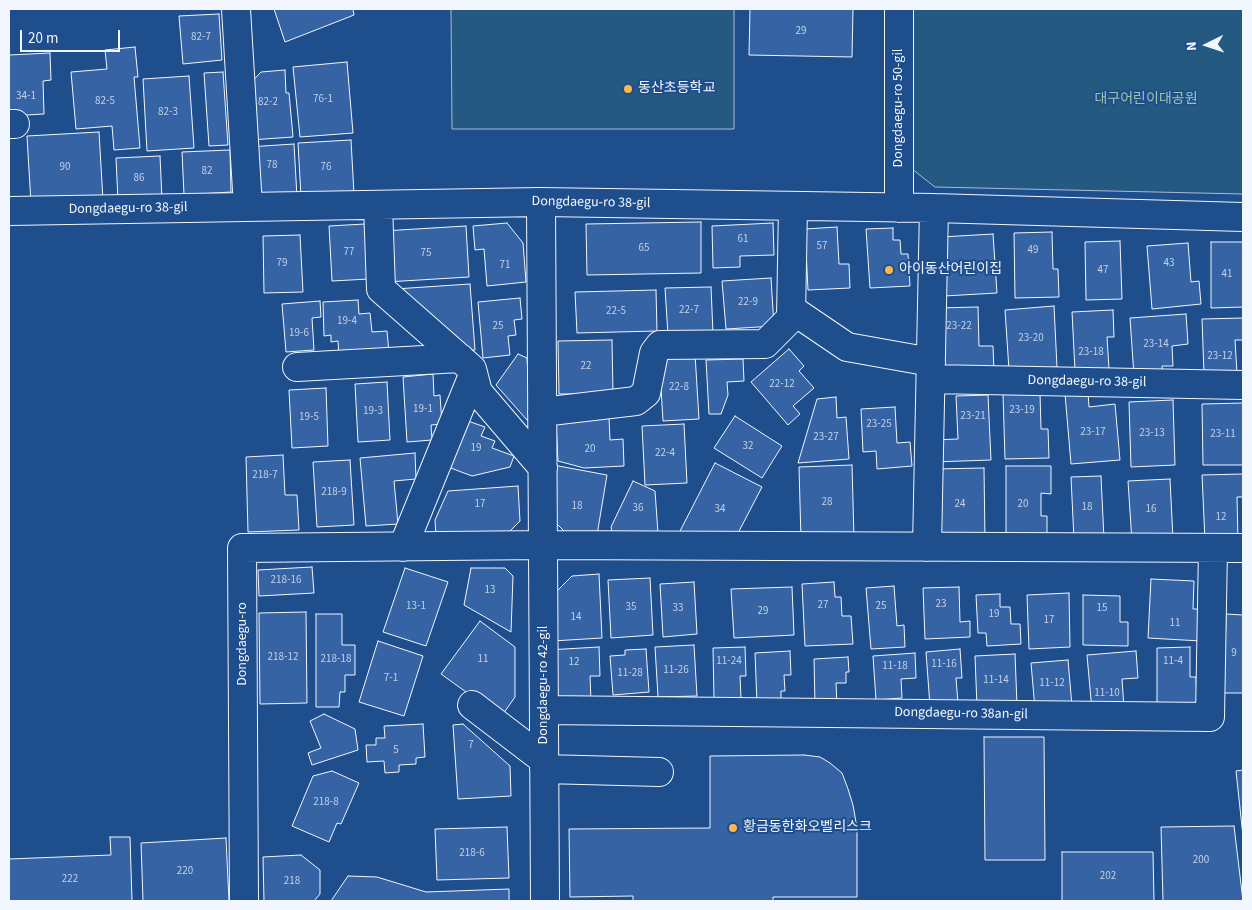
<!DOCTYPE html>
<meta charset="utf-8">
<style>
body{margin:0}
#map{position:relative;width:1252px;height:910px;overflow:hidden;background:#1f4e8c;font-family:"Source Sans 3",sans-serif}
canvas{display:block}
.frame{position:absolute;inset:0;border:10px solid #f2f6ff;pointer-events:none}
.north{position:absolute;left:1182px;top:20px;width:50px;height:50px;-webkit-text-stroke:4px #1f4e8c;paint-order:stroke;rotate:266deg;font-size:14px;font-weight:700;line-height:20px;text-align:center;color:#f2f6ff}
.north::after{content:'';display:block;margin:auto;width:18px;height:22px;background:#f2f6ff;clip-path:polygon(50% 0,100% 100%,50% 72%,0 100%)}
.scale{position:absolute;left:20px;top:30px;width:100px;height:22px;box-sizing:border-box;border:2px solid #f2f6ff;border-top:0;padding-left:6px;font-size:15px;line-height:18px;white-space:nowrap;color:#f2f6ff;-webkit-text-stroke:4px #1f4e8c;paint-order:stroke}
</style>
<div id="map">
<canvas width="1252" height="910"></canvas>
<div class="frame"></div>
<div class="north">N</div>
<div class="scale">20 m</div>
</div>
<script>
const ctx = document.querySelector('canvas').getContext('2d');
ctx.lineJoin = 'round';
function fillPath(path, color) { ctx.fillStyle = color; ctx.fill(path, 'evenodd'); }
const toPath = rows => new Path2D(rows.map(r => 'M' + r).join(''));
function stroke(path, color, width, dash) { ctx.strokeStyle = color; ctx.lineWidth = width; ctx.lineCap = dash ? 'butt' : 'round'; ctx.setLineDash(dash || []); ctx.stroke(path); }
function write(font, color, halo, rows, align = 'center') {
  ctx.font = font + ' "Source Sans 3","Noto Sans KR",sans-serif'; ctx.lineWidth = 4; ctx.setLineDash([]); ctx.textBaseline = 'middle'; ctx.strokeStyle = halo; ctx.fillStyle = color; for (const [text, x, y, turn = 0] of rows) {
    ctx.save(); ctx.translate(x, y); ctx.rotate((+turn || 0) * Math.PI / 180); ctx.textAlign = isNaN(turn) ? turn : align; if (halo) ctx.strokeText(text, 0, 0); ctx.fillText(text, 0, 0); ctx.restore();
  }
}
const green = toPath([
 [451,9,734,9,734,129,452,129,451,9],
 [913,9,1243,9,1243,194,935,187,912,169,913,9]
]);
fillPath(green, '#245a82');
stroke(green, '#a8bbd7', 1);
const building = toPath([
 [274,9,353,9,354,15,285,42,274,9],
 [750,9,853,9,852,57,749,55,750,9],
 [219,14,222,60,183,64,179,16,219,14],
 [135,47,138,77,134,77,140,148,114,150,112,126,76,129,71,72,107,69,105,50,135,47],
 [50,53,51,80,43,81,44,114,9,116,9,55,50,53],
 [347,62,353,133,300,137,293,67,347,62],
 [285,70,286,93,289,93,293,137,250,140,246,88,261,72,285,70],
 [223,72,228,145,209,146,204,73,223,72],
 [189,76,194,148,147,151,143,79,189,76],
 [99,132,103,200,31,204,27,136,99,132],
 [351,140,354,194,301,197,298,143,351,140],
 [294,144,297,197,267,199,250,185,248,147,294,144],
 [230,150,231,192,184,195,182,152,230,150],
 [160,156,162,199,118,201,116,158,160,156],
 [701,222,701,273,587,275,586,224,701,222],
 [507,223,523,243,526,282,487,286,484,249,475,250,473,226,507,223],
 [773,223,774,255,740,256,740,267,713,268,712,226,773,223],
 [365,224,369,279,332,281,329,226,365,224],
 [466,226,469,277,386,282,383,231,466,226],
 [837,227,839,264,849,264,850,288,808,290,805,229,837,227],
 [893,228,893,240,900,240,901,254,908,254,910,286,870,288,866,229,893,228],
 [1052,232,1053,269,1058,269,1059,297,1015,298,1014,233,1052,232],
 [993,234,997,293,944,296,941,237,993,234],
 [300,235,303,292,264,293,263,236,300,235],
 [1120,241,1122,299,1086,300,1085,242,1120,241],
 [1211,242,1243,242,1243,307,1211,308,1211,242],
 [1188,243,1191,282,1199,281,1201,304,1152,309,1147,246,1188,243],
 [771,278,774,326,726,329,722,281,771,278],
 [470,284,475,350,460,351,395,289,470,284],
 [711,287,713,333,668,335,665,288,711,287],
 [656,290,657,331,577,333,575,292,656,290],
 [520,298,522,319,514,320,516,335,508,336,510,355,483,358,478,302,520,298],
 [358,300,359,314,370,313,372,332,387,331,389,353,339,356,338,341,331,342,331,335,324,336,323,302,358,300],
 [320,301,321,317,312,318,314,350,286,352,282,304,320,301],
 [1054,306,1057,367,1009,370,1005,310,1054,306],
 [978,307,979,346,993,346,994,373,945,374,938,308,978,307],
 [1113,310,1114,337,1107,337,1109,369,1075,371,1072,312,1113,310],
 [1186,314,1188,344,1172,346,1173,366,1162,366,1163,374,1134,376,1130,318,1186,314],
 [1243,318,1243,340,1235,340,1237,373,1204,374,1202,319,1243,318],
 [612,340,613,394,559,394,558,341,612,340],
 [789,349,804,366,799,371,814,388,793,406,800,414,788,425,751,382,789,349],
 [518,354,527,358,531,420,527,420,496,385,518,354],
 [695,354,699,419,663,421,659,357,695,354],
 [743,359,744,381,727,382,728,395,721,414,709,414,706,360,743,359],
 [433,374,434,396,440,395,442,424,431,425,432,440,407,442,403,377,433,374],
 [387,382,390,440,358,442,355,384,387,382],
 [326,388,328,446,292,448,289,390,326,388],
 [1088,392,1089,407,1115,404,1120,460,1071,464,1065,394,1088,392],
 [1040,393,1041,429,1048,429,1049,458,1005,459,1003,394,1040,393],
 [988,395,991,460,933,462,932,440,958,439,956,396,988,395],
 [836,397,837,418,846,417,849,459,798,463,817,399,836,397],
 [1173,400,1175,465,1131,467,1129,402,1173,400],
 [1243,403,1243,465,1203,465,1202,404,1243,403],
 [895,407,897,443,910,442,912,466,877,469,876,451,863,452,861,409,895,407],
 [735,416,782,446,762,478,714,448,735,416],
 [609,417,610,440,623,439,624,466,584,468,558,461,556,420,609,417],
 [465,420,485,427,481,436,495,441,492,448,514,456,510,467,472,476,448,467,465,420],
 [684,424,687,483,645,485,642,426,684,424],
 [415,453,416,479,394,481,398,524,366,526,360,458,415,453],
 [283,455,285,495,297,495,299,530,248,532,246,457,283,455],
 [350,460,354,525,317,527,313,462,350,460],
 [715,463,762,487,737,535,679,533,715,463],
 [553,465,607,475,597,535,568,535,551,518,553,465],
 [852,465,854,538,801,540,799,467,852,465],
 [1006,466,1051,466,1051,494,1041,493,1041,516,1047,516,1047,543,1006,543,1006,466],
 [984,468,985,541,936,541,934,469,984,468],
 [1243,474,1243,497,1237,497,1238,540,1205,541,1202,475,1243,474],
 [1101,476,1104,539,1074,540,1071,477,1101,476],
 [1170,479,1173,539,1132,542,1128,481,1170,479],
 [633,481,655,491,658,533,612,533,611,527,633,481],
 [518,486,520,521,509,532,436,537,435,520,448,491,518,486],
 [312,567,314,593,259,596,258,570,312,567],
 [405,568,448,582,426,646,383,632,405,568],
 [471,568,505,568,513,576,511,632,464,605,471,568],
 [599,574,602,638,552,641,550,598,572,576,599,574],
 [650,578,653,635,611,638,608,580,650,578],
 [1151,579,1194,581,1193,609,1203,609,1201,641,1148,638,1151,579],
 [694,582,697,634,663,637,660,584,694,582],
 [834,582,835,597,841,597,842,616,851,616,853,644,805,646,802,584,834,582],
 [894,586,897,626,904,625,905,647,871,649,866,588,894,586],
 [792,587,794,635,734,638,731,589,792,587],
 [959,587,960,622,970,621,970,637,925,639,923,588,959,587],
 [1069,593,1070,647,1029,649,1027,595,1069,593],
 [1000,594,1000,607,1010,607,1011,624,1020,624,1021,644,987,646,986,633,978,633,976,595,1000,594],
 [1083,595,1120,596,1120,622,1128,622,1128,646,1083,645,1083,595],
 [306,612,307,703,260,704,259,613,306,612],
 [316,614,342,614,342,645,355,645,355,675,345,675,345,692,340,692,339,707,316,707,316,614],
 [1226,614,1243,615,1243,693,1224,693,1226,614],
 [480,621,515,647,515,697,501,717,441,674,480,621],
 [378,641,423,656,404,716,359,702,378,641],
 [694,645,697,696,658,697,655,647,694,645],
 [599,647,600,676,590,676,591,701,561,702,549,695,547,650,599,647],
 [745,647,746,676,740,676,741,698,714,699,713,648,745,647],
 [1190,647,1190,677,1196,677,1197,704,1157,705,1157,648,1190,647],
 [646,649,649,692,613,695,610,656,625,655,625,650,646,649],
 [960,649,962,678,956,678,958,703,930,706,926,652,960,649],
 [790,651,791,675,784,675,785,691,781,691,781,703,757,704,755,653,790,651],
 [1136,651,1138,678,1122,679,1124,708,1092,711,1087,655,1136,651],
 [915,653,916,678,901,679,902,698,876,700,873,656,915,653],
 [1015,654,1017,705,977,707,975,656,1015,654],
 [848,657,849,672,846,672,846,683,836,683,837,705,815,705,814,659,848,657],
 [1068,660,1072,706,1035,709,1031,663,1068,660],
 [324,714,355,729,358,750,312,765,308,753,321,748,310,721,324,714],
 [423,724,425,757,416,758,416,764,399,765,399,772,385,773,384,761,367,762,366,745,376,745,376,738,385,738,384,726,423,724],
 [463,724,510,766,511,796,458,799,453,725,463,724],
 [984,737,1044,737,1045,860,985,860,984,737],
 [804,755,820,757,830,763,842,773,848,789,853,805,857,828,857,897,773,897,773,901,633,901,633,896,570,897,569,829,710,828,710,756,804,755],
 [1243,770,1243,836,1236,771,1243,770],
 [332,771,359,783,341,824,337,823,329,842,292,826,313,776,332,771],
 [1234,826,1243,901,1163,901,1161,827,1234,826],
 [507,827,509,878,437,880,435,829,507,827],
 [110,837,130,837,132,901,9,901,9,859,111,855,110,837],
 [226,838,229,901,143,901,141,843,226,838],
 [1062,852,1153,852,1154,901,1062,901,1062,852],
 [301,855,320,870,320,894,314,901,264,901,263,857,301,855],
 [348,876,377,877,426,892,509,889,509,901,331,901,348,876]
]);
fillPath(building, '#3563a3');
stroke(building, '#f2f6ff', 1);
const minor = toPath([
 [236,9,248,207],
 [899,9,899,208],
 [9,124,15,124],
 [541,202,545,901],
 [378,205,381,289,472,369,478,392,543,468],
 [9,211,541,202,934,208,1243,217],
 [791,309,847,347,931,362],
 [297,367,460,358],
 [931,379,1243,385],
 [542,412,636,401,646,393,654,353,660,345,765,344,791,318,793,206],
 [403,547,473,375],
 [927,547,934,208],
 [472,705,544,760],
 [544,710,1210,717,1213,548],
 [544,769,659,772],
 [244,901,242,548,543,545,1243,548]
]);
stroke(minor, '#f2f6ff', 30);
stroke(minor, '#1f4e8c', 28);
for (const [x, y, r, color] of [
 [628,89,5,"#ffb74d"],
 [889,270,5,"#ffb74d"],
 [733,828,5,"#ffb74d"]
]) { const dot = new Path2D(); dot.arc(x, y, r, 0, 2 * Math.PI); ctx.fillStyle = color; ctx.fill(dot); stroke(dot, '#1f4e8c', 2); }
write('11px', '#c3d1e8', null, [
 ["29",801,32],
 ["82-7",201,38],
 ["34-1",26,97],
 ["76-1",323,100],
 ["82-5",105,102],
 ["82-2",268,103],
 ["82-3",168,113],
 ["78",272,166],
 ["90",65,168],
 ["76",326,168],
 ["82",207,172],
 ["86",139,179],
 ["61",743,240],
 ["57",822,247],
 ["65",644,249],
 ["49",1033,251],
 ["77",349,253],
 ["75",426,254],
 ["79",282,264],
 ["43",1169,264],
 ["71",505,266],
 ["47",1103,271],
 ["41",1227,275],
 ["22-9",748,303],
 ["22-7",689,311],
 ["22-5",616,312],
 ["19-4",347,322],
 ["25",498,327],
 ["23-22",959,327],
 ["19-6",299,334],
 ["23-20",1031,339],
 ["23-14",1156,345],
 ["23-18",1091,353],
 ["23-12",1220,357],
 ["22",586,367],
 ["22-12",782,385],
 ["22-8",679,388],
 ["19-1",423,410],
 ["23-19",1022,411],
 ["19-3",373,412],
 ["23-21",973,417],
 ["19-5",309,418],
 ["23-25",879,425],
 ["23-17",1093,433],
 ["23-13",1152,434],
 ["23-11",1223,435],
 ["23-27",826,438],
 ["32",748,447],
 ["19",476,449],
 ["20",590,450],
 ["22-4",665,454],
 ["218-7",265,476],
 ["218-9",334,493],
 ["28",827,503],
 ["17",480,505],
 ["24",960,505],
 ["20",1023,505],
 ["18",577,507],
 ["18",1087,508],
 ["36",638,509],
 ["34",720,510],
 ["16",1151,510],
 ["12",1221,518],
 ["218-16",286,581],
 ["13",490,591],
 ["23",941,605],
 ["27",823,606],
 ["13-1",416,607],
 ["25",881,607],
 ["35",631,608],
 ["33",678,609],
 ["15",1102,609],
 ["29",763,612],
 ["19",994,615],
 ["14",576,618],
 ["17",1049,621],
 ["11",1175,624],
 ["9",1234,654],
 ["218-12",283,658],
 ["218-18",336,660],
 ["11",483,660],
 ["11-24",729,662],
 ["11-4",1173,662],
 ["12",574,663],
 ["11-16",944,665],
 ["11-18",895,667],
 ["11-26",676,671],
 ["11-28",630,674],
 ["7-1",391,679],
 ["11-14",996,681],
 ["11-12",1052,684],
 ["11-10",1107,694],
 ["7",471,746],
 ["5",396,751],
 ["218-8",326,803],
 ["218-6",472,854],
 ["200",1201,861],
 ["220",185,872],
 ["202",1108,877],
 ["222",70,880],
 ["218",292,882]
]);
write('14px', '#f2f6ff', '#1f4e8c', [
 ["동산초등학교",638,89],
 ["아이동산어린이집",899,270],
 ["황금동한화오벨리스크",743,828]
], 'left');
write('14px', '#97c8a6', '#1f4e8c', [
 ["대구어린이대공원",1146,100]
]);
write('14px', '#f2f6ff', '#1f4e8c', [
 ["Dongdaegu-ro 50-gil",899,108,-90],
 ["Dongdaegu-ro 38-gil",591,203,1],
 ["Dongdaegu-ro 38-gil",128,209,-1],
 ["Dongdaegu-ro 38-gil",1087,382,1],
 ["Dongdaegu-ro",243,644,-90],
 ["Dongdaegu-ro 42-gil",544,685,-90],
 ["Dongdaegu-ro 38an-gil",961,714,1]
]);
</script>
